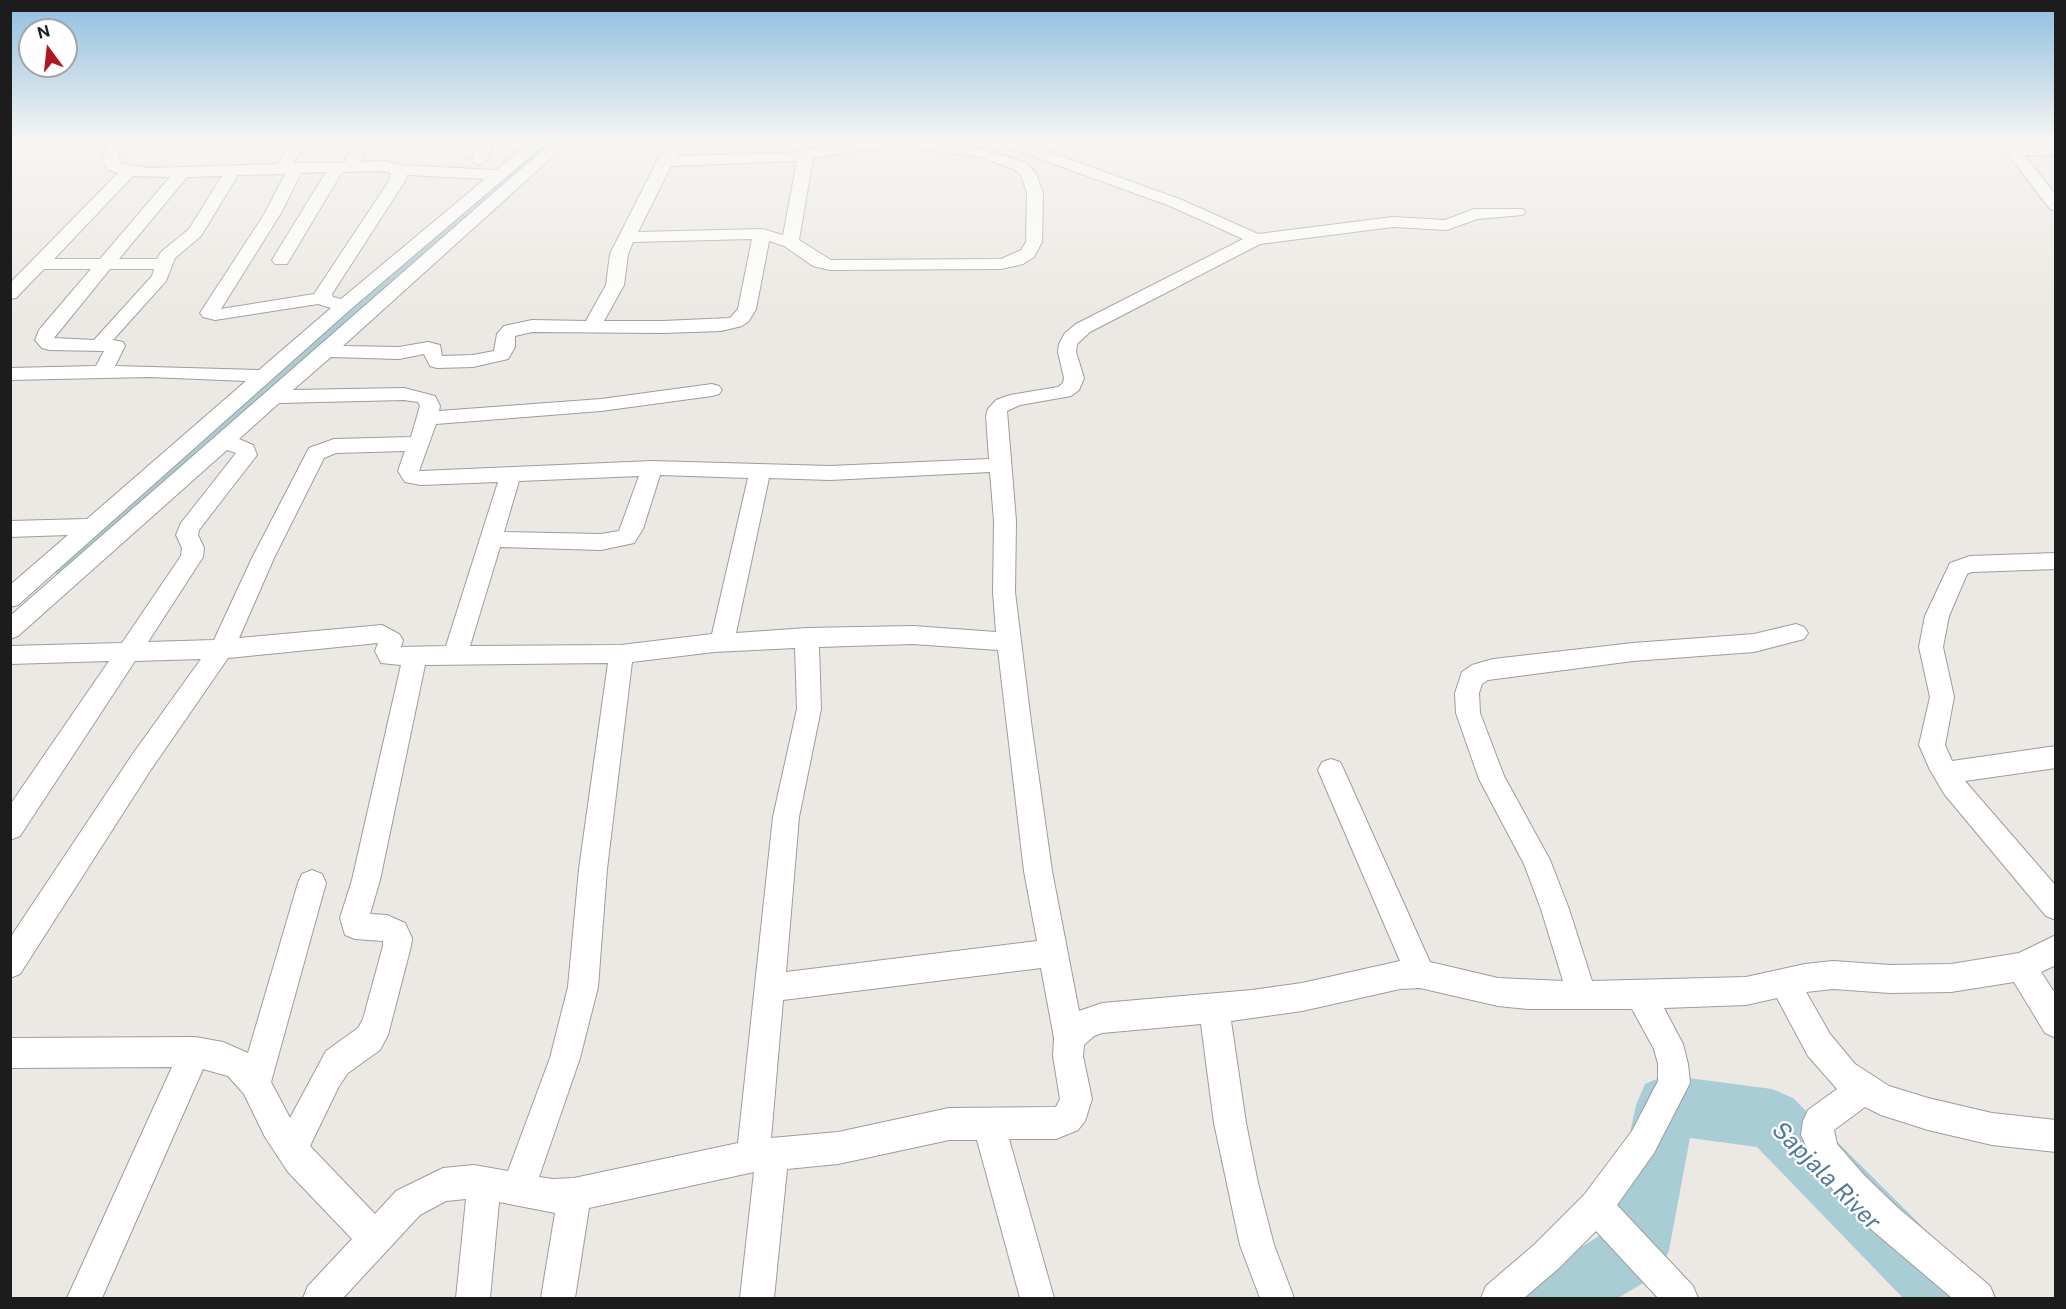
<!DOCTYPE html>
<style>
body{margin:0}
#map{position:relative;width:2066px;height:1309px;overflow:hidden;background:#ece8e3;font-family:"Public Sans",sans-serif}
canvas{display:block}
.frame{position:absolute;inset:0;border:12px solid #1c1c1c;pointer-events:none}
.north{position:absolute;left:18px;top:18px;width:60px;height:60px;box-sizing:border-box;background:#fff;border:2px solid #a4a4a4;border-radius:50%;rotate:345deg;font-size:16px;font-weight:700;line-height:24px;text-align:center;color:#1c1c1c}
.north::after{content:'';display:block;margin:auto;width:21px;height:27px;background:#af1821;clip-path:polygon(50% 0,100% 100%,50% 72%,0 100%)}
</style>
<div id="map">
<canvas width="2066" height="1309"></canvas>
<div class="frame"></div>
<div class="north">N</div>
</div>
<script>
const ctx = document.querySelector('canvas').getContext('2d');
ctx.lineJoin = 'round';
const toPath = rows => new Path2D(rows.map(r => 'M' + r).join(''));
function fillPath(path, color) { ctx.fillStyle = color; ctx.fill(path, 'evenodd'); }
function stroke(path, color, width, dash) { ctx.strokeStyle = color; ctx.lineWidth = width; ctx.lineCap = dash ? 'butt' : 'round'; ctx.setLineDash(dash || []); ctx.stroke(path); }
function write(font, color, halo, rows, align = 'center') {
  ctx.font = font + ' "Public Sans",sans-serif'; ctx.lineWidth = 4.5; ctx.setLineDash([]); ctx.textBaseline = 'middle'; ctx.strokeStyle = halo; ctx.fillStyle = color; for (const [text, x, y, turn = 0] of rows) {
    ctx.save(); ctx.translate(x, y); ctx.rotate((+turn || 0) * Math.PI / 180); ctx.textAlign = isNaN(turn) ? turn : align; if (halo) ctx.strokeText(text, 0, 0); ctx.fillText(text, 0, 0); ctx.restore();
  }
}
fillPath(toPath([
 [542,141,560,141,422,260,73,574,65,577,57,574,53,568,57,562,410,252,542,141]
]), '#a8cdd4');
fillPath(toPath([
 [1666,1075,1772,1089,1793,1098,1971,1275,1981,1298,1903,1298,1757,1147,1690,1138,1669,1250,1660,1273,1618,1298,1526,1298,1536,1275,1609,1230,1636,1105,1645,1084,1666,1075]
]), '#a8cdd4');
const minor = toPath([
 [110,141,125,141,118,156,120,163,149,168,278,164,292,141,307,141,294,163,344,163,356,141,371,141,360,162,385,161,400,165,496,170,531,141,546,143,351,309,18,605,10,607,10,585,68,535,10,537,10,521,87,519,246,381,150,377,10,380,10,368,96,366,104,351,49,350,42,348,35,340,39,330,91,269,44,269,16,298,10,299,10,283,118,173,107,169,102,156,110,141],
 [385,171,391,173,389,181,314,294,221,309,281,213,301,173,326,172,272,260,275,264,287,264,342,172,385,171],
 [285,174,265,213,200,313,203,317,215,320,318,304,331,308,259,370,115,366,125,346,123,342,113,340,166,281,175,258,201,236,238,175,285,174],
 [407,175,485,179,341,299,333,297,332,294,405,181,407,175],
 [133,176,170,177,100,259,54,259,133,176],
 [222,176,189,229,161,252,157,259,119,259,187,177,222,176],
 [110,269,154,269,152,276,94,340,54,338,110,269],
 [479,141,494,141,487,160,479,165,471,160,479,141],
 [553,141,570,141,343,346,399,347,428,342,440,345,442,356,473,355,494,351,497,334,504,326,532,320,586,321,606,285,610,254,657,161,672,141,687,141,677,156,787,153,857,141,935,141,988,150,1026,163,1036,173,1043,193,1042,242,1034,257,1023,264,1001,269,830,270,813,266,784,246,769,241,756,309,749,321,742,326,721,331,663,333,532,332,515,336,515,347,508,359,473,367,437,368,430,366,424,354,399,359,331,357,293,390,404,388,435,396,440,406,439,411,601,399,712,384,719,386,722,390,719,394,712,396,601,411,436,424,419,471,421,471,652,461,830,466,989,459,986,416,988,409,996,400,1010,395,1058,387,1063,383,1064,378,1058,352,1059,344,1065,333,1076,324,1243,239,1170,206,999,144,997,141,1019,141,1182,200,1258,234,1393,217,1445,220,1474,209,1523,209,1525,212,1523,215,1477,219,1447,230,1393,227,1260,244,1090,332,1077,344,1076,352,1084,378,1079,390,1071,396,1020,405,1007,411,1016,521,1015,592,1031,722,1052,871,1079,1011,1102,1003,1252,990,1302,983,1400,961,1318,770,1322,762,1331,759,1340,762,1344,770,1430,962,1498,978,1563,981,1541,909,1524,864,1479,779,1456,713,1455,693,1462,672,1472,665,1493,659,1633,643,1754,634,1796,624,1804,627,1808,633,1804,639,1754,652,1633,661,1488,680,1482,684,1479,693,1480,713,1504,776,1550,860,1569,909,1592,981,1746,977,1805,964,1833,961,1890,965,1951,964,2019,953,2056,935,2056,965,2041,972,2056,995,2056,1038,2045,1033,2014,982,1951,992,1890,993,1833,989,1806,992,1830,1034,1855,1064,1889,1086,1928,1098,1992,1113,2056,1120,2056,1152,1992,1145,1928,1130,1881,1115,1865,1107,1834,1130,1837,1144,1864,1175,1897,1207,1990,1286,1995,1298,1952,1298,1873,1231,1840,1199,1815,1166,1801,1135,1803,1121,1808,1110,1837,1089,1808,1056,1777,998,1746,1005,1664,1008,1683,1044,1688,1064,1690,1083,1654,1153,1617,1205,1693,1286,1698,1298,1658,1298,1596,1231,1559,1268,1524,1298,1481,1298,1486,1286,1535,1244,1584,1195,1632,1131,1658,1081,1658,1064,1654,1049,1632,1009,1528,1009,1498,1006,1420,988,1400,989,1302,1011,1231,1021,1246,1123,1258,1183,1274,1245,1294,1298,1260,1298,1240,1245,1214,1123,1201,1024,1102,1033,1094,1036,1084,1045,1083,1056,1092,1099,1085,1121,1078,1130,1056,1139,1009,1139,1054,1298,1020,1298,977,1140,949,1140,838,1164,787,1169,774,1298,740,1298,754,1172,589,1208,575,1298,541,1298,555,1213,499,1202,490,1298,456,1298,466,1199,446,1201,420,1215,343,1298,303,1298,308,1286,352,1239,288,1172,265,1137,244,1094,228,1076,203,1069,102,1298,67,1298,172,1067,10,1068,10,1038,195,1037,223,1042,248,1053,298,883,302,874,312,870,322,874,326,883,271,1082,290,1118,326,1051,358,1028,363,1019,383,946,383,941,355,939,345,935,340,918,352,880,401,665,381,663,375,651,378,643,228,658,150,771,20,974,10,978,10,938,132,755,201,659,135,661,20,836,10,840,10,805,109,661,10,664,10,646,122,643,181,556,182,548,176,535,181,523,236,453,227,450,18,636,10,639,10,616,553,141],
 [892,148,915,148,980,157,1014,169,1021,175,1027,193,1026,242,1021,250,1001,259,831,260,799,240,813,158,868,149,892,148],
 [797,161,783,235,762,229,638,232,671,166,797,161],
 [752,239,738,309,730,318,663,321,604,321,624,285,628,254,633,242,752,239],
 [404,400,418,402,420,406,411,437,334,439,309,448,252,558,214,640,148,642,203,557,204,548,198,535,199,530,257,455,253,445,239,439,279,403,404,400],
 [405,451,398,471,405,482,421,485,498,482,446,646,401,647,403,640,399,634,382,625,239,638,274,558,324,458,336,453,405,451],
 [990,472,994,521,993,592,996,632,913,626,807,628,736,633,769,478,830,480,990,472],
 [660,475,748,478,712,634,621,645,470,646,500,547,601,550,634,543,643,529,660,475],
 [639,476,619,531,601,534,504,532,519,481,639,476],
 [913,644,998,650,1024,871,1037,941,786,972,799,817,821,709,819,647,913,644],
 [795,648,797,709,773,817,738,1143,574,1178,553,1179,539,1177,580,1058,598,987,607,869,632,662,714,652,795,648],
 [608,663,579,869,568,987,550,1058,508,1171,474,1165,443,1168,396,1191,375,1214,310,1146,339,1086,348,1073,380,1050,388,1035,411,946,412,938,405,923,387,915,370,914,380,880,425,665,608,663],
 [1041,968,1054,1038,1053,1056,1060,1099,1056,1107,949,1108,838,1132,771,1138,783,1000,1041,968],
 [1998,141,2013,141,2017,145,2056,146,2056,156,2024,155,2056,195,2056,211,2050,209,1998,141],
 [2056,553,2056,569,1972,572,1967,574,1949,616,1943,647,1954,697,1945,745,1952,761,2056,746,2056,768,1965,781,2056,886,2056,920,2046,916,1945,795,1930,770,1919,745,1930,697,1919,647,1925,616,1950,563,1970,556,2056,553]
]);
stroke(minor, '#9d9d9d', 2);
fillPath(minor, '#fff');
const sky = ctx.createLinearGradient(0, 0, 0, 325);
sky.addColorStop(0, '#8ebee0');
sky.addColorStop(0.43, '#f6f5f2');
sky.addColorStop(1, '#f6f5f200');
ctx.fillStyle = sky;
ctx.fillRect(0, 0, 2066, 325);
write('italic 24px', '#527998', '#fff', [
 ["Sapjala River",1826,1176,45]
]);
</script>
